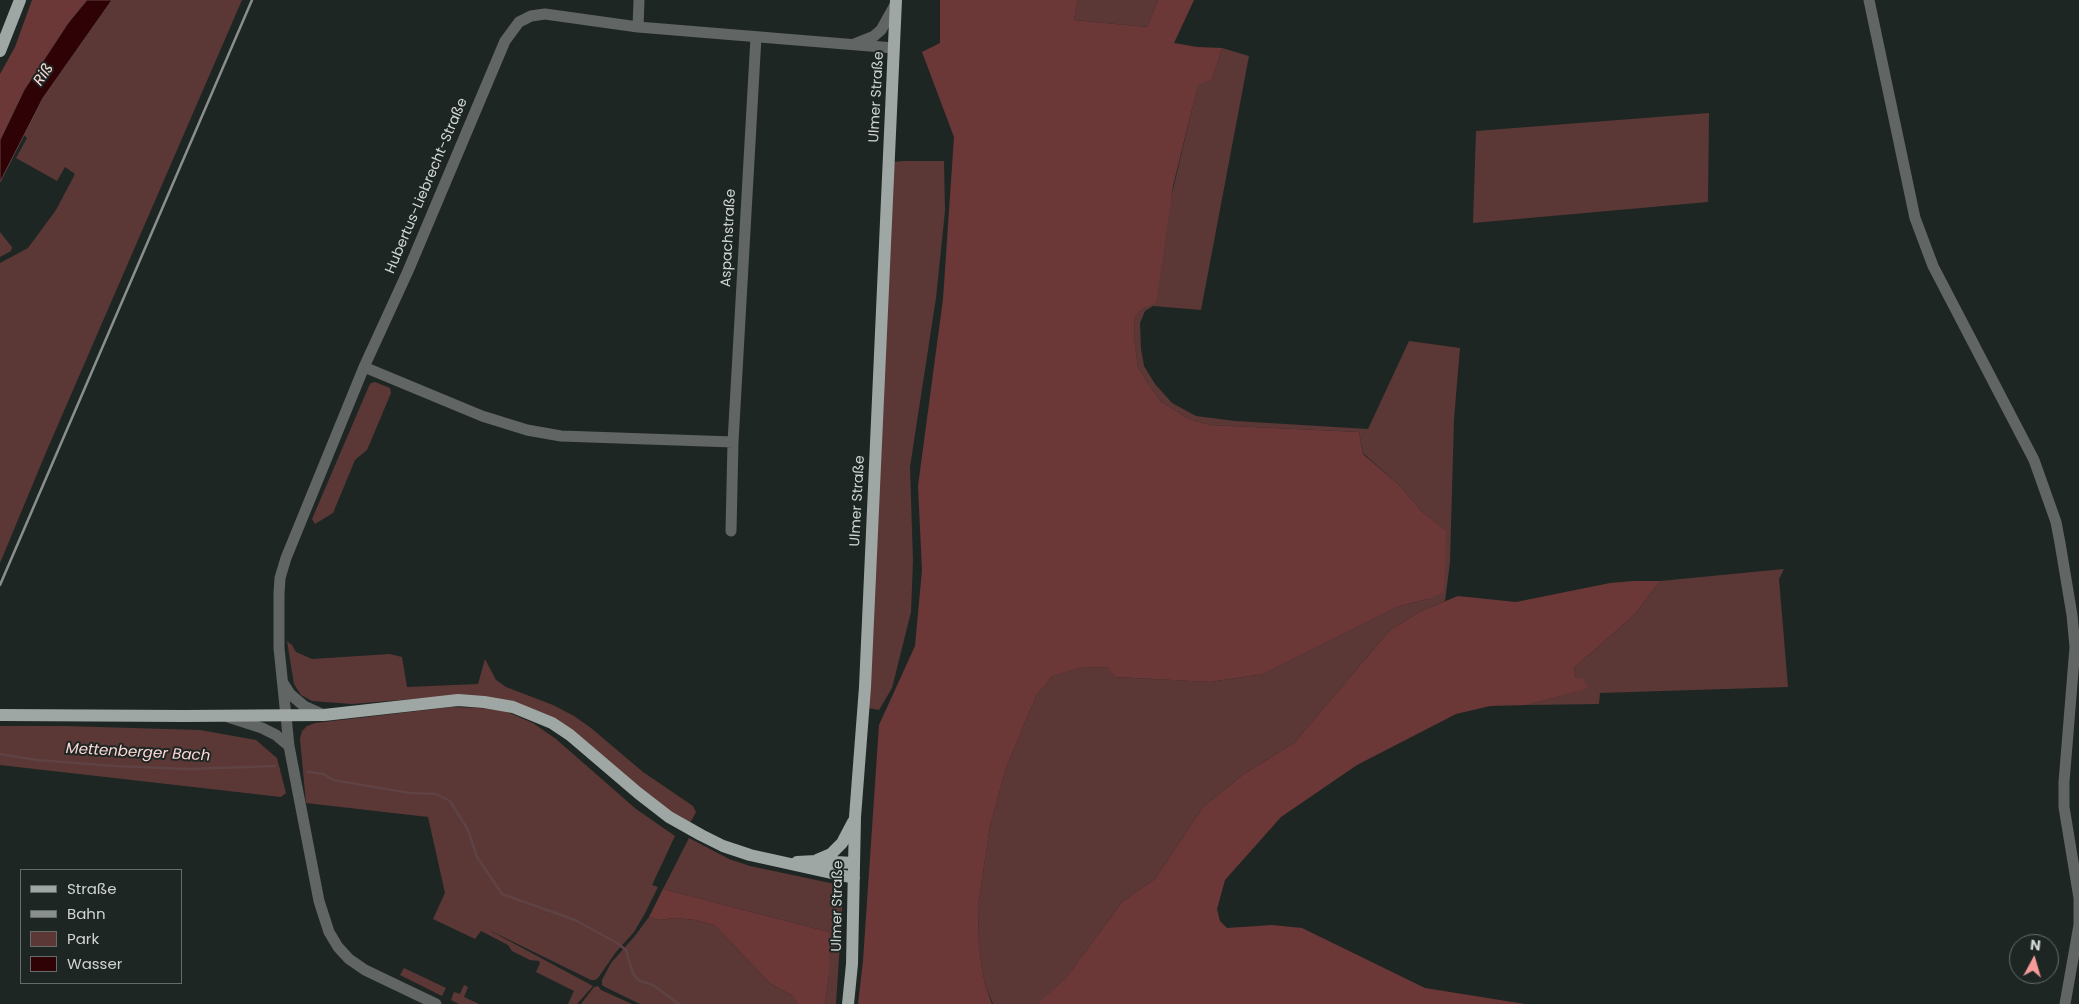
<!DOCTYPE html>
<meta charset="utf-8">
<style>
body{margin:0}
#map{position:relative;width:2079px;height:1004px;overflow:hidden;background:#1e2624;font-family:Poppins,sans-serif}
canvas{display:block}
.legend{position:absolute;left:20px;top:869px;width:162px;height:115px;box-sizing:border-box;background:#1e2624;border:1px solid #656c6a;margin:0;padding:6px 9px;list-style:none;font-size:15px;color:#d0d5d3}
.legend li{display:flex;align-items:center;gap:10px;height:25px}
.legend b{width:25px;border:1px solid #656c6a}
.north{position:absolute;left:2009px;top:934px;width:50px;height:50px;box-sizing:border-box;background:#1e2624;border:1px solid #656c6a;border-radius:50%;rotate:6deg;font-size:14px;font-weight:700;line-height:20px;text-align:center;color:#d0d5d3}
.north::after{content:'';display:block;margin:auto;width:18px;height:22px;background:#f59b98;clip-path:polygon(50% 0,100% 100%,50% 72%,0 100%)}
</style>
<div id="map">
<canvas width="2079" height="1004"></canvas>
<ul class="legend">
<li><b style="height:6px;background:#9fa7a5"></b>Straße</li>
<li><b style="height:6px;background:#898f8d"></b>Bahn</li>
<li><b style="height:14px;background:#5b3836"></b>Park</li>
<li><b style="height:14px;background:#2f0306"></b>Wasser</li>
</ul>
<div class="north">N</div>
</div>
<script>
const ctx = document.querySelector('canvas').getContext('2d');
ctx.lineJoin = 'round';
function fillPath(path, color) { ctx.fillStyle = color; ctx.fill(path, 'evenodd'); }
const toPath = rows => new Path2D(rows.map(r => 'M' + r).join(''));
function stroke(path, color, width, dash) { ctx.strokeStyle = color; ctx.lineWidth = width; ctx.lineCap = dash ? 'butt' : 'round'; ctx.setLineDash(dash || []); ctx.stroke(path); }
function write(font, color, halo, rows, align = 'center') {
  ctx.font = font + ' Poppins,sans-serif'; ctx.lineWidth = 4; ctx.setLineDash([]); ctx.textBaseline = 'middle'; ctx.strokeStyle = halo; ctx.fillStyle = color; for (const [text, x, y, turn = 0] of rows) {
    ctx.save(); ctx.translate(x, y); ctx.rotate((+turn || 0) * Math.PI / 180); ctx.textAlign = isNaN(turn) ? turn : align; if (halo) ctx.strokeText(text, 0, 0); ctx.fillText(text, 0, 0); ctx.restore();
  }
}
fillPath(toPath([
 [112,0,242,0,47,450,0,563,0,263,28,248,56,210,75,174,65,167,57,181,16,158,27,138,23,134,43,98],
 [1078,0,1158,0,1147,27,1074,20],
 [1222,48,1249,56,1201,310,1153,306,1145,311,1140,323,1141,349,1144,366,1155,384,1172,403,1196,416,1235,421,1368,429,1409,341,1460,348,1454,419,1450,562,1445,601,1421,611,1390,630,1294,743,1244,774,1203,807,1155,879,1122,902,1066,978,1041,1001,1037,1004,993,1004,985,985,979,949,978,907,990,826,1006,768,1037,694,1046,685,1051,677,1079,668,1109,667,1115,677,1210,682,1263,674,1399,606,1428,599,1446,530,1421,511,1399,485,1363,453,1359,432,1210,425,1189,419,1160,401,1138,368,1134,337,1135,316,1145,307,1198,84,1212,80],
 [1709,113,1708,202,1473,223,1476,131],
 [904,161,944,161,945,211,936,298,910,467,913,561,911,612,892,688,879,710,868,708,893,162],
 [0,232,12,247,11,251,0,257],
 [375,382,390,388,391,393,367,450,355,460,333,513,315,524,312,519,369,386,371,383],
 [1784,569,1779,579,1788,687,1600,693,1599,704,1526,705,1587,689,1576,678,1574,668,1634,615,1660,581],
 [287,641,292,645,296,652,312,659,390,654,402,657,407,687,478,684,485,659,496,680,506,687,553,705,574,716,591,728,643,772,693,806,696,812,689,825,669,813,562,724,449,696,352,704,312,701,301,695,294,684],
 [452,707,480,708,505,711,533,723,556,739,636,809,675,836,652,885,658,887,644,915,634,932,616,952,598,978,595,980,591,980,485,928,593,986,577,1004,568,1004,574,991,536,972,540,963,539,961,530,960,512,951,508,945,481,931,475,939,433,919,445,893,428,817,306,803,300,739,302,731,307,726,315,723],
 [0,726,65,726,200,730,256,740,277,758,286,793,281,797,0,765],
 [689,838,729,859,750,866,835,884,842,897,842,912,836,1004,825,1004,829,974,829,932,663,889],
 [649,917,659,920,675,918,695,920,714,925,771,984,793,996,797,1004,640,1004,605,987,602,985,602,980,611,963,634,937],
 [404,968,446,988,442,996,400,975],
 [464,985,468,987,464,997,479,1004,459,1004,451,1000,454,992,460,994],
 [598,986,601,990,632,1004,581,1004,594,987]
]), '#5b3836');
fillPath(toPath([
 [32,0,87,0,68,23,24,90,0,140,0,74,15,47],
 [940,0,1078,0,1074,20,1147,27,1158,0,1194,0,1174,43,1197,47,1222,48,1212,80,1198,85,1173,186,1156,303,1145,307,1135,316,1134,337,1138,368,1160,401,1189,419,1210,425,1359,432,1363,454,1399,485,1421,511,1446,530,1444,592,1428,599,1399,606,1263,674,1210,682,1115,677,1108,667,1079,668,1051,677,1046,685,1037,694,1006,768,990,826,978,907,979,949,985,985,992,1004,858,1004,863,961,879,725,915,646,922,570,918,486,943,299,954,137,922,52,940,43],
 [1633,581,1660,581,1634,615,1574,668,1576,678,1584,679,1588,689,1526,705,1490,706,1456,714,1357,765,1281,817,1225,880,1217,909,1220,921,1227,928,1272,925,1302,928,1425,988,1525,1004,1037,1004,1066,978,1122,902,1155,879,1203,807,1244,774,1294,743,1390,630,1421,611,1458,596,1516,602,1610,583],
 [663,889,829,932,829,974,825,1004,797,1004,793,996,771,984,714,925,695,920,675,918,659,920,649,917]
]), '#6b3837');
const water = toPath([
 [87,0,112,0,43,98,0,182,0,140,24,90,68,23,87,0]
]);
fillPath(water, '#2f0306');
stroke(water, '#5f4244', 1);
stroke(toPath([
 [0,754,37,760,115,766,189,769,275,766],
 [308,772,324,774,333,780,410,793,436,794,450,801,468,830,477,857,502,894,575,920,617,943,626,950,633,974,640,981,653,985,679,1004]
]), '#5f4244', 2.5);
stroke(toPath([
 [1869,0,1915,218,1933,266,2034,460,2056,522,2060,543,2072,615,2075,647,2064,782,2064,807,2079,898,2079,925,2065,1004],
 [638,27,639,0],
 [854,44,874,36,881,30,895,5],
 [364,367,482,416,527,430,561,436,733,442,756,37],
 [731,531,733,442],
 [283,683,290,694,304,706,324,715],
 [228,717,262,728,276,735,289,746],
 [436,1004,365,970,349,959,338,947,329,932,319,901,289,746,279,648,279,594,280,578,286,558,364,367,408,271,505,41,519,22,531,16,545,14,638,27,894,48]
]), '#616564', 11);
stroke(toPath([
 [0,51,20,0],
 [0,715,184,716,324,715,458,700,484,702,513,707,552,723,570,735,638,793,669,817,701,835,723,846,750,855,854,878],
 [817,860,831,854,842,843,853,822],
 [797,862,816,861,854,863],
 [848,1004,852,964,855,817,865,687,896,0]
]), '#9fa7a5', 12);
stroke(toPath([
 [0,585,252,0]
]), '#898f8d', 2.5);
write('14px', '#d0d5d3', '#1e2624', [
 ["Ulmer Straße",877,97,-87],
 ["Hubertus-Liebrecht-Straße",427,186,-67],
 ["Aspachstraße",729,238,-87],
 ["Ulmer Straße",858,501,-87],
 ["Ulmer Straße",838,906,-89]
]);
write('italic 15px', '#fdd8d6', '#1e2624', [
 ["Riß",44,75,-56],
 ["Mettenberger Bach",138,753,3]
]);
</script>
